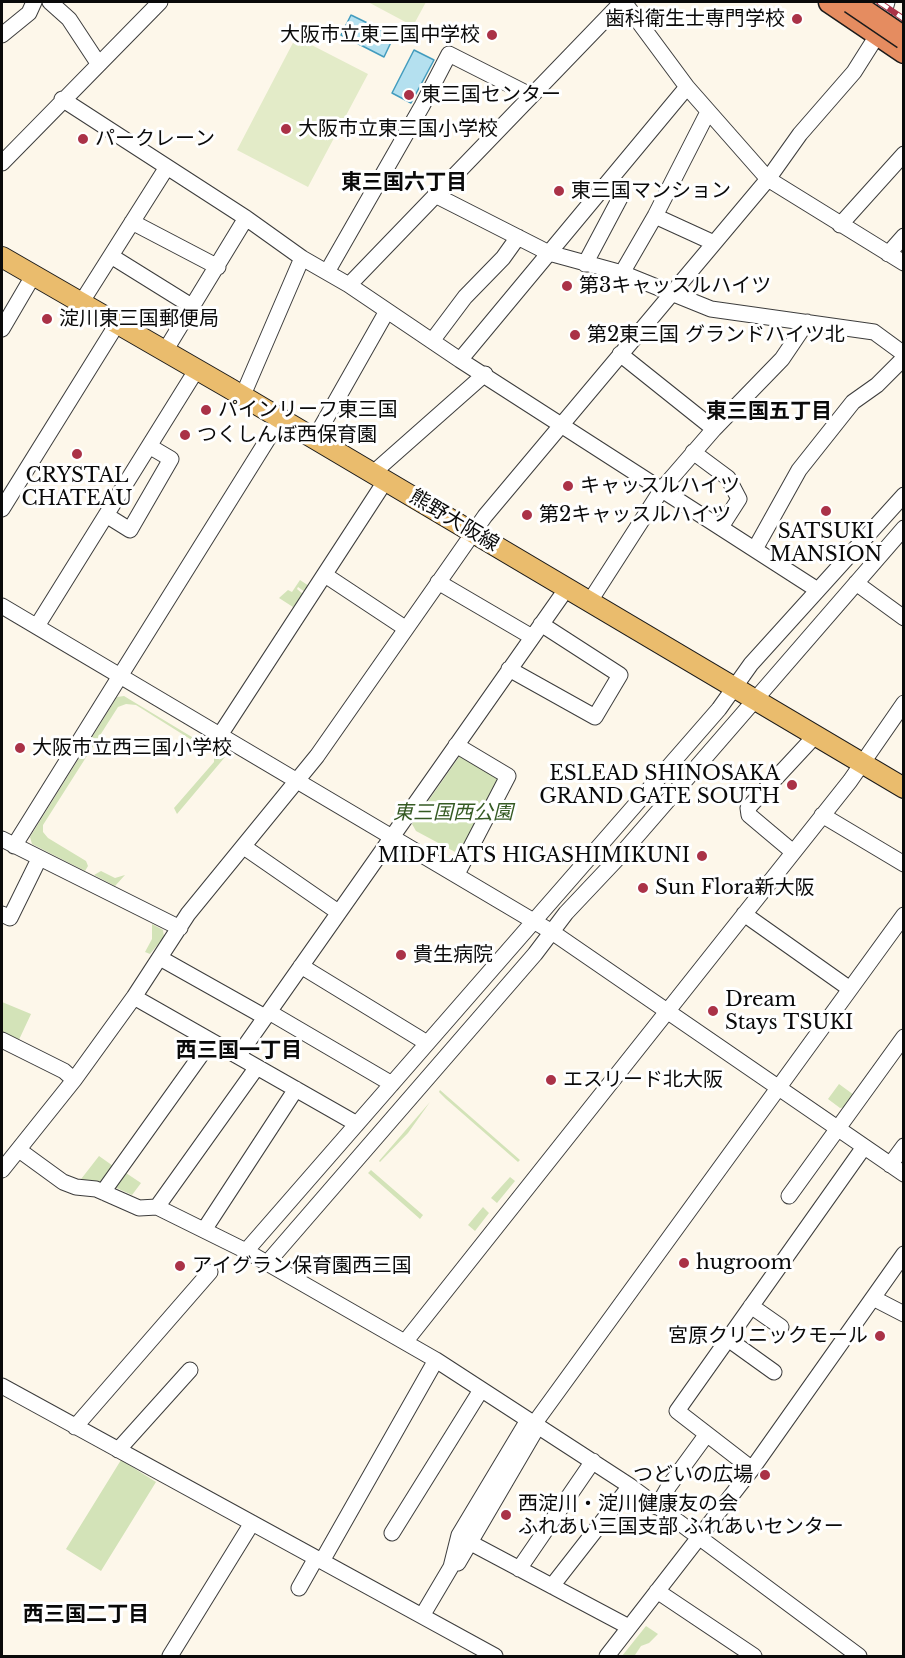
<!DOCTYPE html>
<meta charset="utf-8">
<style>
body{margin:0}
#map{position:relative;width:905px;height:1658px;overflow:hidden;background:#fdf7ea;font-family:"Libre Baskerville",serif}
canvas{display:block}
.frame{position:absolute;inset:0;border:3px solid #0a0a0a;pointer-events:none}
</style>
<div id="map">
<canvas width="905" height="1658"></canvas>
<div class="frame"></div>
</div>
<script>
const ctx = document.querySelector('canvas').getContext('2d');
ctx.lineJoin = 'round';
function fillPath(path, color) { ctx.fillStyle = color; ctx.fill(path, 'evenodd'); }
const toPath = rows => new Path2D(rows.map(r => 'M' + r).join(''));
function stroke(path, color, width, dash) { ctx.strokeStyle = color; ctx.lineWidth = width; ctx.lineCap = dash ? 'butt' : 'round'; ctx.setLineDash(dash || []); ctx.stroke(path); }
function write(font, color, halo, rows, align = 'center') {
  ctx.font = font + ' "Libre Baskerville","Noto Sans JP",serif'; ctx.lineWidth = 6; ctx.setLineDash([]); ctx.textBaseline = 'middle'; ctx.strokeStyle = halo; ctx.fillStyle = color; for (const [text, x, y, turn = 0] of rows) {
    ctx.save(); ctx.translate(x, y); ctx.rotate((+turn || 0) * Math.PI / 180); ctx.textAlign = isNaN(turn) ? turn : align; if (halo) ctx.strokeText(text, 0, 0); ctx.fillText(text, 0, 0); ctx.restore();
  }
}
fillPath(toPath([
 [300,580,309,586,305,592,298,587,297,589,303,594,293,607,279,598,288,590,292,592],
 [124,696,225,757,177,814,174,808,214,762,214,754,136,705,126,704,118,707,43,825,43,832,48,838,86,861,88,866,85,871,32,844,30,837,117,697],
 [465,755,500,779,460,853,457,853,416,831,412,824,459,757],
 [101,871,115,878,125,875,115,886,94,875],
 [152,924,163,930,164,937,150,954,145,952,152,939],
 [2,1002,31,1014,17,1044,2,1036],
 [839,1084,854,1095,846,1107,840,1108,828,1099],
 [440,1090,520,1160,518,1162,446,1099,439,1092],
 [430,1102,408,1133,380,1162,379,1161],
 [99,1156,116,1168,103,1184,78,1183],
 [371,1170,423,1215,420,1219,368,1173],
 [123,1171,141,1183,132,1195,112,1186],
 [510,1177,515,1181,497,1203,491,1198],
 [483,1207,489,1213,475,1231,468,1225],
 [121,1460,156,1482,101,1571,66,1549],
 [646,1626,658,1634,649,1643,641,1646,635,1655,622,1656]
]), '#d3e3b8');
fillPath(toPath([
 [368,2,426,2,413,26],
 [296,37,368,74,308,187,237,150]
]), '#e3ebc8');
const water = toPath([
 [351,15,394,36,384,57,341,35,351,15],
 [414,50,434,60,411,103,392,93,414,50]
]);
fillPath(water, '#b4e0ef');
stroke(water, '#439cbe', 1.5);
const minor = toPath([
 [50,2,69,19,98,63],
 [624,2,687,87,768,179,904,263],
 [2,35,29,13,34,2],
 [62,99,246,218,302,258,349,285,460,360,816,589],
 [2,163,160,2],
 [435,195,549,253,622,273,711,309,874,332,904,354],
 [655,216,714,243],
 [132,222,218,267],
 [840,225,904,154],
 [888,254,904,236],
 [111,256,193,307],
 [585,264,620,198,605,186],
 [327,272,422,106,449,54,530,95],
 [622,273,655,216,708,112],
 [349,285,622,2],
 [81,303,167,167],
 [2,329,33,276],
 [432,341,465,297,503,258,518,237],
 [165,351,246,218],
 [620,354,714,429],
 [460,360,687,87],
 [243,395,302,258],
 [315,438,387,311],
 [693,452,728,478,739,499,721,527],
 [373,473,485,374],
 [2,509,117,324],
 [106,515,130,530,171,459,149,446],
 [755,549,799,470,853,402,877,385,904,358],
 [325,575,405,628],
 [438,582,532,637],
 [856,583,904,618],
 [590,601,662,489,714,429,782,359,807,322],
 [2,606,552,932,904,1174],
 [37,626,197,369],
 [509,669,595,717,620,675,541,624],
 [220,735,386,480],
 [456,745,508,776,457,874],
 [822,815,904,864],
 [2,839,180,928],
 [14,846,281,418],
 [244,847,338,912],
 [793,852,749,815,748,808,815,736],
 [2,914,10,918,39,859],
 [744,914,850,989],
 [160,958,265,1017],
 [301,966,427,1043],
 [134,997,357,1124],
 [269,1012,392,1084],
 [2,1040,64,1071,74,1080],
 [238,1056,567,588],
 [19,1150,63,1182,76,1187,96,1189,139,1208,157,1207,246,1251,436,1360,630,1486,859,1656],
 [890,1165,904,1146],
 [2,1170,74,1080,134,997,188,914,317,756,485,516,768,179,800,134,854,72,878,34,887,2],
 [103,1192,211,1041],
 [789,1196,904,1037],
 [157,1207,257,1067],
 [204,1230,296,1089],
 [246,1251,719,709,751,664,904,495],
 [268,1262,535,954,566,913,617,859,904,528],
 [873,1298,904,1314],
 [751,1306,781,1327],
 [728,1339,774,1372],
 [405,1342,850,781,904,703],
 [2,1386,495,1656],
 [534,1424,904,915],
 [75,1427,210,1272],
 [118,1450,190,1370],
 [752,1469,677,1411,864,1147],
 [657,1507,669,1486,707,1434],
 [392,1533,481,1390],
 [469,1542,629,1627],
 [322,1561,436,1360],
 [458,1563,538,1426],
 [519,1569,593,1461],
 [552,1586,630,1486],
 [299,1588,316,1558],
 [657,1591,754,1656],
 [422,1616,451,1567,459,1535,528,1420],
 [170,1656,252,1523],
 [607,1656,752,1469,904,1254]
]);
const major = toPath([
 [2,257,229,388,904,788]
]);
const highway = toPath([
 [830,2,904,52]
]);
stroke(minor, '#3d3d3d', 17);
stroke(major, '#1b1b1b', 22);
stroke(highway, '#1b1b1b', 25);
stroke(minor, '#fff', 15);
stroke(major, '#eabc6d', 20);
stroke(highway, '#e58c60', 22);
const rail = toPath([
 [879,2,904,19]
]);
stroke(rail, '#aa3247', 6);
stroke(rail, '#fff', 4, [11]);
const highwayBridge = toPath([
 [851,2,904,38]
]);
stroke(highwayBridge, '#1b1b1b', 25, []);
stroke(highwayBridge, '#e58c60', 22);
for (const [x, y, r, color] of [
 [797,19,6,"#aa3247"],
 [492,35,6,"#aa3247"],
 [409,95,6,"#aa3247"],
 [286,129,6,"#aa3247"],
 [83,139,6,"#aa3247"],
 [559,191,6,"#aa3247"],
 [567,286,6,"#aa3247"],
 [47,319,6,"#aa3247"],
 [575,335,6,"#aa3247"],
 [206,410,6,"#aa3247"],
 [185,435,6,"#aa3247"],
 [77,454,6,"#aa3247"],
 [568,486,6,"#aa3247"],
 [826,511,6,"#aa3247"],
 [527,515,6,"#aa3247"],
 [20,748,6,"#aa3247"],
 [792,785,6,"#aa3247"],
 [702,856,6,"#aa3247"],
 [643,888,6,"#aa3247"],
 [401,955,6,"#aa3247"],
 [713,1011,6,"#aa3247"],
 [551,1080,6,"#aa3247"],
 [684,1263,6,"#aa3247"],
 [180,1266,6,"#aa3247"],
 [880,1336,6,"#aa3247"],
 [765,1475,6,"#aa3247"],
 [506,1515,6,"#aa3247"]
]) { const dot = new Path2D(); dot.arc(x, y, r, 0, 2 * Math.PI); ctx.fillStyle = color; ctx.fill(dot); stroke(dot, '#fff', 2); }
write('20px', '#0a0a0a', '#fff', [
 ["歯科衛生士専門学校",785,19,"right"],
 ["大阪市立東三国中学校",480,35,"right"],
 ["東三国センター",421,95],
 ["大阪市立東三国小学校",298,129],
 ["パークレーン",95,139],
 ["東三国マンション",571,191],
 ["第3キャッスルハイツ",579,286],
 ["淀川東三国郵便局",59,319],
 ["第2東三国 グランドハイツ北",587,335],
 ["パインリーフ東三国",218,410],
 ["つくしんぼ西保育園",197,435],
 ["CRYSTAL",77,476,"center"],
 ["CHATEAU",77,499,"center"],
 ["キャッスルハイツ",580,486],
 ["第2キャッスルハイツ",539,515],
 ["SATSUKI",826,532,"center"],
 ["MANSION",826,555,"center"],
 ["大阪市立西三国小学校",32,748],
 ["ESLEAD SHINOSAKA",780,774,"right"],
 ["GRAND GATE SOUTH",780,797,"right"],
 ["MIDFLATS HIGASHIMIKUNI",690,856,"right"],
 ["Sun Flora新大阪",655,888],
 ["貴生病院",413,955],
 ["Dream",725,1000],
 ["Stays TSUKI",725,1023],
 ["エスリード北大阪",563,1080],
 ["hugroom",696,1263],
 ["アイグラン保育園西三国",192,1266],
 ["宮原クリニックモール",868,1336,"right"],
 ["つどいの広場",753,1475,"right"],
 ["西淀川・淀川健康友の会",518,1504],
 ["ふれあい三国支部 ふれあいセンター",518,1527]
], 'left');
write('20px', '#0a0a0a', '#fff', [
 ["熊野大阪線",454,521,31]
]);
write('italic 20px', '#355a23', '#fff', [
 ["東三国西公園",453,813]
]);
write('bold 21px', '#0a0a0a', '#fff', [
 ["東三国六丁目",404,183],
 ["東三国五丁目",769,412],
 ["西三国一丁目",239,1051],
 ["西三国二丁目",86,1615]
]);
</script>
